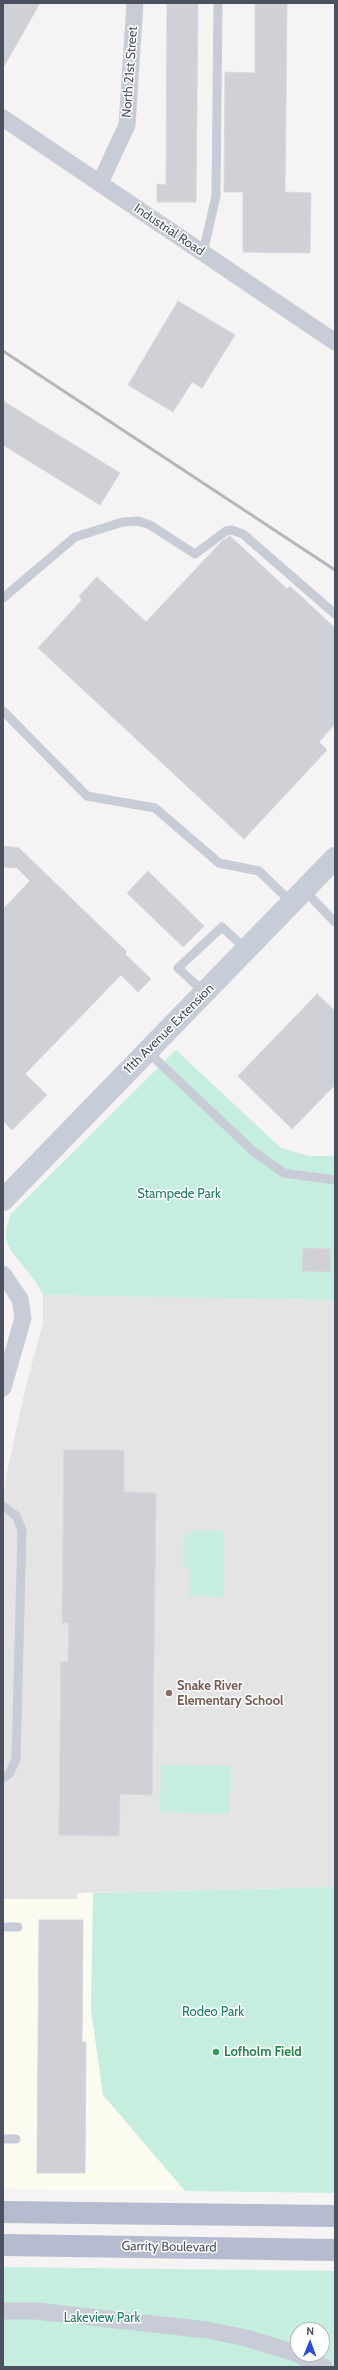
<!DOCTYPE html>
<style>
body{margin:0}
#map{position:relative;width:338px;height:2370px;overflow:hidden;background:#f5f3f3;font-family:Cabin,sans-serif}
canvas{display:block}
.frame{position:absolute;inset:0;border:4px solid #4b515f;pointer-events:none}
.north{position:absolute;left:290px;top:2322px;width:40px;height:40px;box-sizing:border-box;background:#fff;border:1px solid #b7b9bf;border-radius:50%;rotate:1deg;font-size:11px;font-weight:700;line-height:16px;text-align:center;color:#4b515f}
.north::after{content:'';display:block;margin:auto;width:14px;height:18px;background:#284bd9;clip-path:polygon(50% 0,100% 100%,50% 72%,0 100%)}
</style>
<div id="map">
<canvas width="338" height="2370"></canvas>
<div class="frame"></div>
<div class="north">N</div>
</div>
<script>
const ctx = document.querySelector('canvas').getContext('2d');
ctx.lineJoin = 'round';
function fillPath(path, color) { ctx.fillStyle = color; ctx.fill(path, 'evenodd'); }
const toPath = rows => new Path2D(rows.map(r => 'M' + r).join(''));
function stroke(path, color, width, dash) { ctx.strokeStyle = color; ctx.lineWidth = width; ctx.lineCap = dash ? 'butt' : 'round'; ctx.setLineDash(dash || []); ctx.stroke(path); }
function write(font, color, halo, rows, align = 'center') {
  ctx.font = font + ' Cabin,sans-serif'; ctx.lineWidth = 3; ctx.setLineDash([]); ctx.textBaseline = 'middle'; ctx.strokeStyle = halo; ctx.fillStyle = color; for (const [text, x, y, turn = 0] of rows) {
    ctx.save(); ctx.translate(x, y); ctx.rotate((+turn || 0) * Math.PI / 180); ctx.textAlign = isNaN(turn) ? turn : align; if (halo) ctx.strokeText(text, 0, 0); ctx.fillText(text, 0, 0); ctx.restore();
  }
}
fillPath(toPath([
 [77,1893,93,1893,91,2010,103,2095,185,2191,3,2189,3,1899,77,1899]
]), '#fcfbef');
fillPath(toPath([
 [43,1295,335,1300,335,1887,77,1893,77,1899,3,1899,3,1499,7,1472,25,1390,43,1323]
]), '#e5e4e4');
fillPath(toPath([
 [176,1050,281,1148,309,1156,335,1156,335,1300,43,1295,36,1282,12,1252,6,1241,6,1228,11,1214],
 [193,1531,223,1531,224,1597,189,1596,189,1568,183,1567,184,1538],
 [161,1765,231,1766,230,1814,160,1812],
 [335,1887,335,2193,185,2191,103,2095,91,2010,93,1893],
 [3,2267,335,2271,335,2367,3,2367],
 [298,2330,322,2330,322,2354,298,2354]
]), '#c6eedf');
const building = toPath([
 [3,3,40,3,3,68,3,3],
 [167,3,198,3,196,202,157,202,157,184,166,185,167,3],
 [255,3,287,3,285,192,311,193,310,253,243,252,243,192,224,192,225,72,255,73,255,3],
 [178,301,235,335,202,388,192,382,173,412,128,385,178,301],
 [3,401,120,473,100,505,3,445,3,401],
 [230,536,287,589,290,586,335,628,335,724,319,742,327,750,244,839,38,648,82,600,79,596,97,577,146,622,222,541,230,536],
 [3,846,19,848,127,952,125,954,151,979,138,992,121,975,25,1074,47,1095,12,1130,3,1121,3,909,30,881,17,868,3,867,3,846],
 [148,871,204,926,183,947,127,893,148,871],
 [317,994,335,1011,335,1085,292,1129,238,1076,317,994],
 [303,1248,330,1249,330,1272,302,1271,303,1248],
 [64,1450,124,1450,124,1492,156,1493,152,1795,120,1794,119,1836,59,1835,61,1662,68,1662,69,1623,62,1623,64,1450],
 [39,1920,83,1920,82,2042,86,2042,85,2173,37,2173,39,1920]
]);
fillPath(building, '#d0d1d6');
stroke(building, '#d7d7dd', 1);
stroke(toPath([
 [203,253,216,196,218,3],
 [3,598,75,537,123,522,138,521,150,525,195,554,226,531,232,530,243,534,335,614],
 [3,711,87,796,155,808,219,863,259,871,292,903],
 [304,890,335,922],
 [204,992,178,968,222,927,247,950],
 [147,1051,254,1152,284,1173,335,1180],
 [3,1506,16,1516,22,1530,16,1759,9,1774,3,1778],
 [3,1927,18,1927],
 [3,2139,16,2139]
]), '#c8ccd6', 9);
stroke(toPath([
 [3,118,335,342],
 [100,183,127,125,135,3],
 [3,1274,20,1299,23,1318,3,1388],
 [3,2311,36,2311,207,2330,246,2338,295,2353,324,2367]
]), '#c8ccd6', 17);
stroke(toPath([
 [3,1200,335,858]
]), '#c7ccd9', 22);
stroke(toPath([
 [3,2212,335,2216],
 [3,2245,335,2250]
]), '#b5bccf', 22);
stroke(toPath([
 [3,351,335,570]
]), '#b5b6bc', 3);
for (const [x, y, r, color] of [
 [169,1693,4,"#8d6e63"],
 [216,2052,4,"#2e9e5b"]
]) { const dot = new Path2D(); dot.arc(x, y, r, 0, 2 * Math.PI); ctx.fillStyle = color; ctx.fill(dot); stroke(dot, '#fff', 1.5); }
write('13px', '#4b515f', '#fff', [
 ["North 21st Street",130,72,-86],
 ["Industrial Road",169,230,34],
 ["11th Avenue Extension",169,1029,-45],
 ["Garrity Boulevard",169,2247,1]
]);
write('13px', '#1f7e65', '#fff', [
 ["Stampede Park",179,1194],
 ["Rodeo Park",213,2012],
 ["Lakeview Park",102,2318]
]);
write('bold 13px', '#785e54', '#fff', [
 ["Snake River",177,1686],
 ["Elementary School",177,1701]
], 'left');
write('bold 13px', '#27864d', '#fff', [
 ["Lofholm Field",224,2052]
], 'left');
</script>
